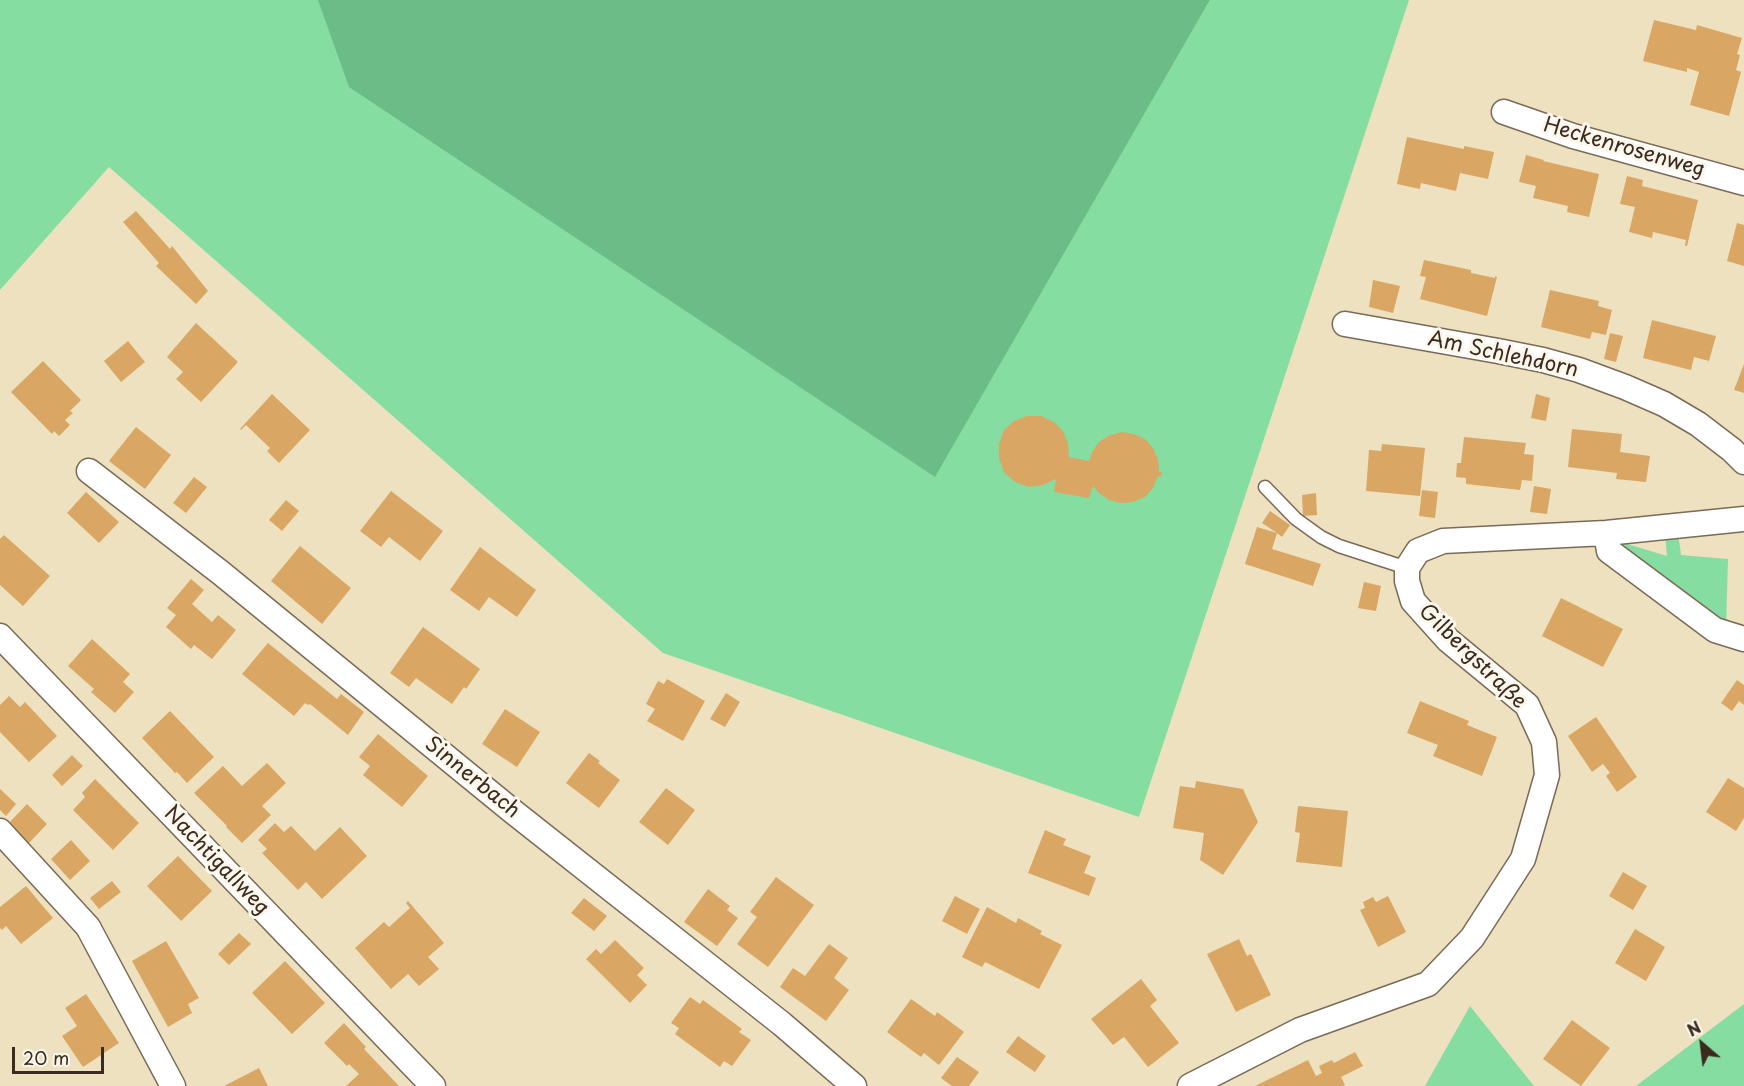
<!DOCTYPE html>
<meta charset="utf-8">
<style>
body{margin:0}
#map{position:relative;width:1744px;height:1086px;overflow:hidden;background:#eee1c0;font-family:"Playpen Sans",sans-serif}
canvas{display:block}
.north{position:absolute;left:1672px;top:1014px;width:60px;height:60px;-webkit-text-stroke:4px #fbf7ec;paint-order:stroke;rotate:332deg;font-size:16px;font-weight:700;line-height:24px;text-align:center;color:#3b2a1e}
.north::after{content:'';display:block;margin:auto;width:21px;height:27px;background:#3b2a1e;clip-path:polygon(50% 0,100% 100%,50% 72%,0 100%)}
.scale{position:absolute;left:12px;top:1047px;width:92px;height:27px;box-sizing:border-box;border:3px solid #3b2a1e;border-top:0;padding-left:8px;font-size:18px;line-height:21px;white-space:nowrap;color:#3b2a1e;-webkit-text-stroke:4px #fbf7ec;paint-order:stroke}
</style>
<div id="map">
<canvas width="1744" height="1086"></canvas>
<div class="north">N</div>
<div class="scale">20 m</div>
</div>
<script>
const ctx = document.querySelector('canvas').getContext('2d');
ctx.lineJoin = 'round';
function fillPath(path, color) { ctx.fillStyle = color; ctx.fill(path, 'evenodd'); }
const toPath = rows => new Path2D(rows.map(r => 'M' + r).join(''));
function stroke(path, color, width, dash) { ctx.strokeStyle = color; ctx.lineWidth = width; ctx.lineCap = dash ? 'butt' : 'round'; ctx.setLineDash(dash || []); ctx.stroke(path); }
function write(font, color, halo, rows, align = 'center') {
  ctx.font = font + ' "Playpen Sans",sans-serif'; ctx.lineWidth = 6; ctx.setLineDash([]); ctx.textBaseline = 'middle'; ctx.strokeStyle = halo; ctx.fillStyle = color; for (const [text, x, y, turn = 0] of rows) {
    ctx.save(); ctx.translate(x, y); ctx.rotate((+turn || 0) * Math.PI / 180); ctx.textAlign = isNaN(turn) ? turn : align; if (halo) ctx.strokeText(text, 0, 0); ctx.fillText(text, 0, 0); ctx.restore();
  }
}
fillPath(toPath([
 [0,0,318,0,935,476,1210,0,1409,0,1139,817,663,653,109,167,0,290],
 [1678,533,1681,555,1728,559,1726,629,1627,557,1624,543,1667,556,1665,534],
 [1744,1004,1744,1086,1636,1086],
 [1470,1006,1534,1086,1425,1086]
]), '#85dda1');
fillPath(toPath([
 [318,0,1210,0,935,477,349,87]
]), '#6cbc87');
fillPath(toPath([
 [1654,20,1696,30,1697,25,1742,38,1737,54,1740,55,1736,70,1741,72,1729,116,1690,105,1699,72,1687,68,1687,72,1643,61],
 [1407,137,1464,149,1464,146,1494,152,1488,179,1460,173,1456,191,1421,183,1420,189,1397,184],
 [1526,155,1544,160,1543,161,1599,174,1589,217,1567,212,1568,206,1533,198,1536,186,1519,182],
 [1627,176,1643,180,1642,186,1698,200,1687,246,1685,246,1686,240,1653,232,1652,238,1629,232,1635,207,1620,204],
 [136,211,170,249,172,246,208,291,196,304,156,266,159,263,123,222],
 [1737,223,1744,225,1744,266,1727,261],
 [1424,260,1471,270,1471,273,1495,278,1495,276,1497,277,1487,316,1420,299,1426,277,1420,276],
 [1373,280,1400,286,1393,313,1369,307],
 [1550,290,1599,301,1598,306,1612,310,1606,335,1592,332,1590,339,1541,327],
 [1652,320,1716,336,1709,361,1694,357,1691,370,1643,358],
 [196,323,238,362,201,402,176,379,183,372,167,357],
 [1610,333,1623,336,1616,362,1604,359],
 [128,341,145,362,121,382,104,361],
 [43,361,81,400,70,411,73,413,65,420,70,425,59,436,54,431,52,434,11,392],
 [1744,364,1744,393,1734,390],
 [272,394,310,430,279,463,267,451,270,448,246,425,241,430,240,429],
 [1536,394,1550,398,1546,421,1531,418],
 [1027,416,1041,416,1054,422,1063,431,1068,444,1069,457,1089,461,1092,452,1099,442,1110,435,1122,432,1134,434,1145,439,1153,448,1158,459,1159,472,1162,472,1161,477,1158,476,1153,488,1145,497,1133,502,1121,503,1109,500,1099,493,1093,486,1089,498,1054,492,1056,479,1043,485,1029,487,1015,482,1004,472,999,458,999,444,1004,430,1014,421],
 [136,427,171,455,145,489,109,461],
 [1572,429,1622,434,1620,452,1650,456,1646,482,1616,479,1617,473,1568,467],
 [1464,437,1526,443,1524,454,1534,455,1532,481,1522,480,1520,490,1466,484,1466,478,1456,477,1457,463,1461,463],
 [1382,444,1425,448,1420,496,1366,491,1369,450,1381,451],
 [194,477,207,487,186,513,173,503],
 [1534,486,1551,489,1547,514,1530,512],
 [1422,490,1438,492,1435,518,1419,516],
 [391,491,443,531,420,561,389,537,381,547,360,531],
 [86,492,119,522,99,543,67,513],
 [1316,493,1317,515,1303,516,1302,495],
 [286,500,299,511,282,531,269,520],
 [1270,511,1290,525,1282,537,1277,533,1272,549,1321,564,1313,586,1245,564,1257,527,1277,533,1262,523],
 [4,535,50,576,23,606,0,585,0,539],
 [300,546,351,588,322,624,271,581],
 [480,547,536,590,517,617,489,597,479,611,450,590],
 [191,579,204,590,192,604,212,622,218,615,236,630,212,659,194,645,191,649,166,627,176,615,167,608],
 [1364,582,1381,586,1376,611,1358,608],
 [1561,598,1623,629,1603,667,1542,636],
 [423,627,480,669,466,689,464,687,452,704,416,678,409,687,390,673],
 [92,639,130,674,123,682,134,692,115,713,91,692,94,689,68,666],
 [268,643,337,699,341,694,364,712,348,735,310,704,308,705,305,703,294,716,242,674],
 [667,679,705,701,683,741,647,721,655,709,646,704,658,681,664,684],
 [1737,680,1744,685,1744,705,1739,701,1732,711,1721,703],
 [726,693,740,702,725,727,710,719],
 [9,696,20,707,25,702,57,736,29,762,0,732,0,705],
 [1420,701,1469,721,1467,725,1497,737,1482,776,1433,756,1438,745,1407,733],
 [505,709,540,732,517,767,482,744],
 [170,711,214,757,187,783,177,772,175,773,142,738],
 [1596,717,1637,777,1617,792,1606,776,1610,773,1603,764,1592,772,1568,736],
 [378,734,428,776,402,807,363,775,370,766,359,757],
 [589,753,600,761,598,763,620,780,599,808,566,783],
 [72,755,83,766,62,786,52,775],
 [267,763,286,783,262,806,271,815,242,843,226,827,227,826,194,793,223,766,242,786],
 [1728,778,1744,788,1744,818,1736,831,1706,812],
 [95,779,139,823,113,850,73,810,85,797,82,793],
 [1196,781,1243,789,1258,822,1223,875,1200,860,1204,833,1173,828,1180,786,1195,788],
 [666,788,695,810,668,845,639,822],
 [0,789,16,804,6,816,0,810],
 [27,804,47,824,28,844,8,824],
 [1298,806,1348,811,1342,867,1296,862,1300,833,1295,832],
 [275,823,284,832,291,826,315,851,340,827,367,856,322,899,306,882,298,890,262,853,267,849,258,840],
 [1045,830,1066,839,1063,845,1091,856,1084,873,1096,878,1089,896,1028,873],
 [71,840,90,861,70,880,51,859],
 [178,856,212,891,181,921,147,886],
 [1623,872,1647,886,1633,910,1609,896],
 [776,877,814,905,768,967,737,944,757,917,750,912],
 [112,881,121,892,99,909,90,898],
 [26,886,53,918,21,944,6,926,2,930,0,928,0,907],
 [708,889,730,906,727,910,738,918,717,946,684,922],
 [955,896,980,909,967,934,942,921],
 [1388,896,1406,932,1378,947,1360,910,1365,908,1363,902,1373,897,1376,902],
 [584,898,607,916,594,931,571,913],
 [408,901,444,943,428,957,439,969,419,986,408,974,391,989,355,948,384,922,389,927,410,908,406,903],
 [987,907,1016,923,1018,918,1042,931,1040,934,1062,945,1039,989,985,962,982,967,962,957],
 [1635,929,1665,947,1646,981,1615,963],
 [239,933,251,944,229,965,218,954],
 [1239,939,1247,956,1251,954,1271,995,1236,1012,1207,954],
 [615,940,644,968,637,975,647,985,630,1003,586,959,596,949,601,954],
 [166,941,199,998,188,1004,192,1013,168,1027,132,961],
 [829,944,848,958,834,978,849,990,826,1021,780,987,793,968,805,976],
 [285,961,325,1003,292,1034,252,993],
 [1141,979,1157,1000,1150,1006,1179,1043,1148,1067,1124,1037,1113,1045,1091,1019],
 [86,994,119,1043,83,1067,62,1036,77,1026,65,1008],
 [690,997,700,1004,703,1000,742,1029,739,1032,751,1040,732,1066,724,1061,720,1067,675,1034,679,1028,671,1023],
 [911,999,935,1016,937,1012,964,1032,939,1065,924,1053,921,1057,887,1032],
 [1572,1020,1610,1048,1581,1086,1543,1059],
 [344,1023,366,1047,364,1049,399,1086,346,1086,359,1074,349,1064,347,1066,324,1043],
 [1018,1036,1046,1056,1035,1072,1006,1052],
 [1355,1052,1363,1066,1341,1077,1345,1085,1343,1086,1255,1086,1308,1060,1316,1076,1322,1073,1319,1066,1332,1060,1334,1063],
 [957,1057,979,1072,969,1086,952,1086,941,1078],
 [259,1068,268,1086,224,1086]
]), '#d9a763');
const lane = toPath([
 [1265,487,1296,519,1321,537,1339,546,1407,568]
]);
const street = toPath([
 [1504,112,1573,136,1744,183],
 [1345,324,1498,351,1543,360,1579,370,1625,387,1664,404,1698,424,1732,450,1744,462],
 [89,471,221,573,511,810,782,1024,854,1086],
 [1606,533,1609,551,1715,630,1744,639],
 [0,636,433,1086],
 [0,831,88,927,173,1086],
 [1190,1086,1300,1030,1428,984,1472,938,1523,859,1547,775,1544,742,1527,705,1448,640,1413,601,1407,581,1407,568,1418,551,1443,541,1606,533,1744,519]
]);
stroke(lane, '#7a6a57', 15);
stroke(street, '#7a6a57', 27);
stroke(lane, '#fff', 12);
stroke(street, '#fff', 24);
write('21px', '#3b2a1e', '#fbf7ec', [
 ["Heckenrosenweg",1624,148,16],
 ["Am Schlehdorn",1503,355,12],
 ["Gilbergstraße",1472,657,44],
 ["Sinnerbach",472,778,39],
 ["Nachtigallweg",216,861,46]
]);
</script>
